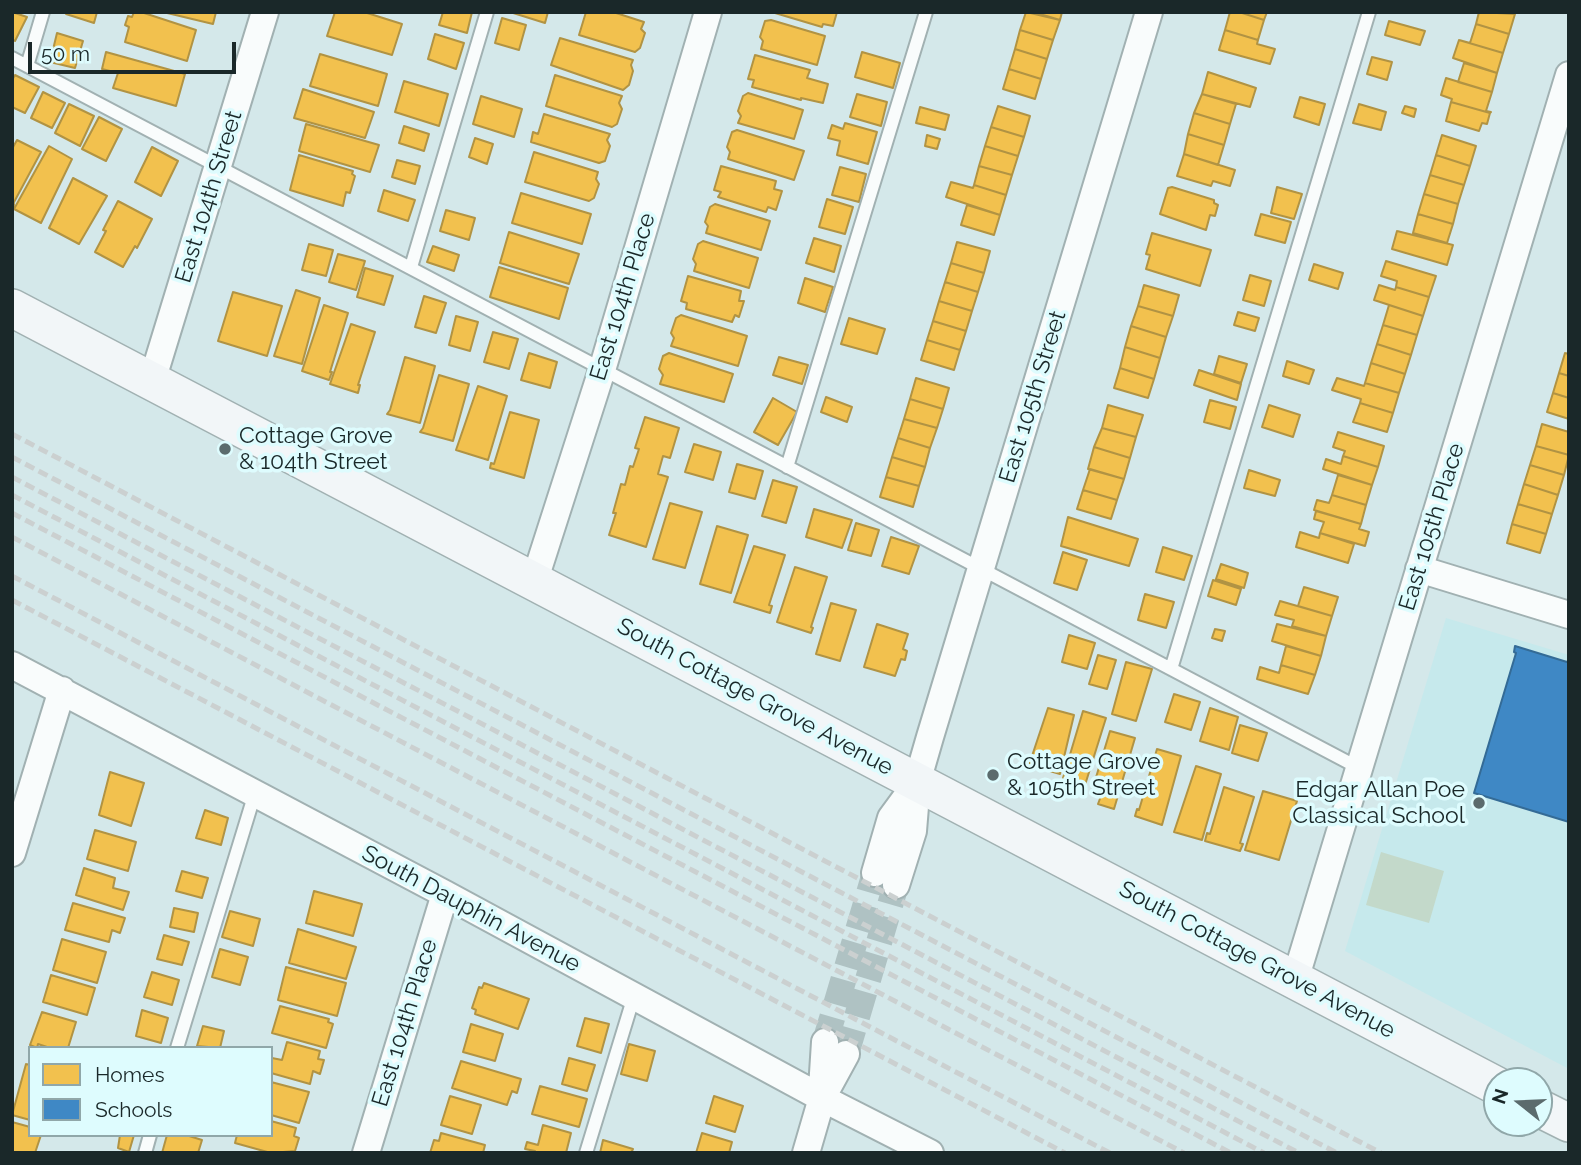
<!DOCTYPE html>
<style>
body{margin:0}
#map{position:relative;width:1581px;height:1165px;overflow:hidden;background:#d4e8ea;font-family:Raleway,sans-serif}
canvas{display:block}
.frame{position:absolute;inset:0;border:14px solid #1a2829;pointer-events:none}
.legend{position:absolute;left:28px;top:1046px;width:245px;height:91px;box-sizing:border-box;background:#defcfe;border:2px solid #90a7a9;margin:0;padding:9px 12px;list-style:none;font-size:21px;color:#1a2829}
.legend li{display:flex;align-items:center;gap:14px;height:35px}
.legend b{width:35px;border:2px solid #90a7a9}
.north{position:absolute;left:1483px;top:1067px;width:70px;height:70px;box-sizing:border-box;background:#defcfe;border:2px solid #90a7a9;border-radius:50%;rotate:288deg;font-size:19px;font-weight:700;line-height:28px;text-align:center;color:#1a2829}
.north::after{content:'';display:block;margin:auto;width:24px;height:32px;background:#5b6b6d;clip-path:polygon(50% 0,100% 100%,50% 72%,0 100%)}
.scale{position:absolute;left:28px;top:42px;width:208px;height:32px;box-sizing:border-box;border:4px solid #1a2829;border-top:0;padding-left:9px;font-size:21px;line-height:24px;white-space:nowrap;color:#1a2829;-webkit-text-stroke:5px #defcfe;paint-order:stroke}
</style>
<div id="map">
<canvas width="1581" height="1165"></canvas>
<div class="frame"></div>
<ul class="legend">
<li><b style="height:19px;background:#f2c14e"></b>Homes</li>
<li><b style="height:19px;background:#3f88c5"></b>Schools</li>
</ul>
<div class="north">N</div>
<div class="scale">50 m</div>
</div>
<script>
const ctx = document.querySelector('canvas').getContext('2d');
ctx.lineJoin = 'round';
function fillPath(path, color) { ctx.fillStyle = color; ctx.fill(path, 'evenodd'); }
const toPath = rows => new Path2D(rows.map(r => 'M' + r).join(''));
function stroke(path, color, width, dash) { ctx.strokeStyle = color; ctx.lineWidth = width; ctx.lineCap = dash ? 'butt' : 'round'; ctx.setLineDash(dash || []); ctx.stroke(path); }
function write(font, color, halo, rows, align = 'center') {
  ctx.font = font + ' Raleway,sans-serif'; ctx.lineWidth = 7; ctx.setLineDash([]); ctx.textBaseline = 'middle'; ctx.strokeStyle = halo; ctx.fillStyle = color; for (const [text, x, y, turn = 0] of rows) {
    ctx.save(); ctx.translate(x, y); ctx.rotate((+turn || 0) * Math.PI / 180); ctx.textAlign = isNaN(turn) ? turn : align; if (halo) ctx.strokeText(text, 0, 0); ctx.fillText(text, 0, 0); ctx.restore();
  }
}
fillPath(toPath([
 [1446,618,1569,655,1569,1069,1345,951]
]), '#c6e9ec');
fillPath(toPath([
 [1381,852,1444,871,1429,923,1366,905]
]), '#c3d9ca');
const homes = toPath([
 [12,12,27,17,15,41,12,39,12,12],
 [66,12,97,12,94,23,66,14,66,12],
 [134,12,141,12,196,30,187,61,125,42,129,27,125,25,128,16,132,17,134,12],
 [163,12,216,12,213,24,163,12],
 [335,12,364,12,402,24,392,55,327,36,335,12],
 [443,12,472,12,467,33,439,25,443,12],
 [510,12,548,12,545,23,510,12],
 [586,12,613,12,644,22,641,29,645,33,640,48,635,52,579,35,586,12],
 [837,12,833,26,823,24,822,27,775,13,837,12],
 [1026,12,1060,20,1053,40,1020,30,1026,12],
 [1033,12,1062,12,1060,20,1033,12],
 [1230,12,1239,12,1264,20,1258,40,1225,30,1230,12],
 [1239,12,1267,12,1264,20,1239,12],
 [1479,12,1515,14,1509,34,1476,24,1479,12],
 [502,18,526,25,519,50,495,43,502,18],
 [771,20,825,36,817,65,761,49,763,41,760,37,765,21,771,20],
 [1389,21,1425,31,1420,45,1385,35,1389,21],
 [1476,24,1509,34,1503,53,1459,40,1470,43,1476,24],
 [1020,30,1053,40,1047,59,1015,49,1020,30],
 [1225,30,1258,40,1257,44,1275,49,1270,64,1219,50,1225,30],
 [57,33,83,41,75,68,50,62,57,33],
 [435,34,464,43,456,69,428,59,435,34],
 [560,38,633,60,631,65,633,71,629,85,623,90,551,65,560,38],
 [1459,40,1503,53,1497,73,1453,58,1459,40],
 [1015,49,1047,59,1041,79,1009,69,1015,49],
 [106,52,185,74,176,106,113,88,118,73,102,69,106,52],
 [862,52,900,63,893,88,855,77,862,52],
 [320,54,387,74,378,106,310,86,320,54],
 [755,55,810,70,807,78,828,84,823,103,801,98,801,100,752,87,754,80,748,79,755,55],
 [1372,57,1392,62,1387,80,1367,74,1372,57],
 [1464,63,1497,73,1492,92,1458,82,1464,63],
 [1009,69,1041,79,1035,99,1003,89,1009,69],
 [1208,72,1256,88,1250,107,1202,94,1208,72],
 [15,75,39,87,25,113,12,107,12,80,15,75],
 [555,75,622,96,619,103,622,109,617,124,612,127,546,106,555,75],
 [1446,78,1492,92,1486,111,1491,112,1490,113,1451,102,1452,99,1441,95,1446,78],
 [404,81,448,94,439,126,395,112,404,81],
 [303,89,374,112,365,138,294,118,303,89],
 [43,92,65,103,52,128,31,118,43,92],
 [748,93,803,110,794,139,738,123,741,116,738,111,743,96,748,93],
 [857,94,887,102,881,126,850,117,857,94],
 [1202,94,1236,104,1230,124,1194,113,1202,94],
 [481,96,522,109,514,137,473,124,481,96],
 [1300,97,1325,104,1319,125,1294,117,1300,97],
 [1451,102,1490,113,1487,124,1482,123,1479,131,1446,121,1451,102],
 [69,104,94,116,80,146,55,133,69,104],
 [1359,104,1386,112,1381,130,1353,123,1359,104],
 [998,106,1030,116,1024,137,991,127,998,106],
 [1405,106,1416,109,1414,117,1402,113,1405,106],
 [920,107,949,115,945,130,916,123,920,107],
 [1194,113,1230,124,1224,145,1188,134,1194,113],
 [544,114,610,134,607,140,610,146,605,161,599,163,531,142,533,132,538,134,544,114],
 [99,117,122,129,106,161,82,149,99,117],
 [845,123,877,132,868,164,837,155,840,141,828,138,832,125,843,129,845,123],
 [306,124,379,145,370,172,299,151,306,124],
 [404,126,429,134,424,151,399,143,404,126],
 [991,127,1024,137,1018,156,985,146,991,127],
 [737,130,804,151,794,180,728,159,730,152,727,147,732,132,737,130],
 [1188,134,1224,145,1218,165,1184,154,1188,134],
 [927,135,940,139,937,149,925,146,927,135],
 [1442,135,1476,146,1470,166,1436,155,1442,135],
 [475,138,493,144,487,164,469,157,475,138],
 [17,140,41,152,13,204,14,204,13,208,12,149,17,140],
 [49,146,72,159,41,223,14,209,49,146],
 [985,146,1018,156,1012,175,979,166,985,146],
 [152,147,178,161,161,196,135,182,152,147],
 [534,152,598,172,596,179,599,184,594,198,589,201,525,182,534,152],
 [1184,154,1235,170,1230,186,1213,181,1211,186,1177,176,1184,154],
 [299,155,353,171,352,174,355,176,350,193,346,192,343,206,290,190,299,155],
 [1436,155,1470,166,1464,185,1430,175,1436,155],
 [397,160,420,166,415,184,392,177,397,160],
 [721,166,776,181,774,189,782,191,776,210,768,207,766,212,718,197,721,192,714,190,721,166],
 [979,166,1012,175,1006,195,974,185,979,166],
 [840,167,866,174,859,202,832,195,840,167],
 [1430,175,1464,185,1458,204,1424,194,1430,175],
 [73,178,107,196,79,244,49,228,73,178],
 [951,182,973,188,974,185,1006,195,1000,215,946,197,951,182],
 [1172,187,1214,200,1214,203,1218,205,1215,216,1210,215,1206,230,1160,214,1168,188,1172,187],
 [1277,187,1302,194,1294,219,1271,213,1277,187],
 [384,190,415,200,408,221,378,211,384,190],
 [521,193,591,214,582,244,512,223,521,193],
 [1424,194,1458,204,1453,224,1418,214,1424,194],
 [827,199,853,207,845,234,819,227,827,199],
 [118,201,152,219,137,248,135,246,123,267,95,252,106,231,103,230,118,201],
 [715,204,770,221,761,250,706,233,708,226,705,222,710,207,715,204],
 [967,205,1000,215,994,235,961,225,967,205],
 [446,210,475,218,469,240,440,231,446,210],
 [1261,214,1291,222,1285,243,1255,235,1261,214],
 [1418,214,1453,224,1447,243,1413,233,1418,214],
 [1397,231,1453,245,1447,265,1392,249,1397,231],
 [509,232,579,254,569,284,500,263,509,232],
 [1152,233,1211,250,1200,286,1146,269,1150,255,1146,254,1152,233],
 [814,238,841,246,834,272,806,263,814,238],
 [703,241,758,258,749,288,694,271,696,264,693,259,698,244,703,241],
 [957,242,990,251,984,273,951,263,957,242],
 [309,244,333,250,326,276,302,270,309,244],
 [433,246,459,255,454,271,427,262,433,246],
 [338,254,365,261,356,290,329,282,338,254],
 [1386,261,1436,276,1429,297,1396,287,1397,281,1381,276,1386,261],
 [951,263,984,273,978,292,945,282,951,263],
 [1314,264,1343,273,1338,289,1309,280,1314,264],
 [499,267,568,288,559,319,490,297,499,267],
 [365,268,393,276,384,305,357,297,365,268],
 [1250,275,1271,281,1264,306,1243,300,1250,275],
 [688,276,741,291,739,301,744,301,739,317,735,315,732,322,686,309,687,303,681,301,688,276],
 [805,278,833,287,825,312,798,303,805,278],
 [945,282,978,292,972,311,939,301,945,282],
 [1144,285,1179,295,1173,316,1138,306,1144,285],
 [1379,285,1395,290,1396,287,1429,297,1423,316,1374,300,1379,285],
 [296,290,320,298,302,364,274,356,296,290],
 [233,292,282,306,267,356,218,341,233,292],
 [424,296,446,303,436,333,415,327,424,296],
 [939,301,972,311,966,331,933,321,939,301],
 [324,305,348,313,330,372,332,372,329,380,302,371,324,305],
 [1389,305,1423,316,1417,335,1383,325,1389,305],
 [1138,306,1173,316,1166,337,1131,326,1138,306],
 [1238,312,1259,318,1255,331,1234,325,1238,312],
 [681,315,747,336,738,366,671,346,674,338,671,333,676,318,681,315],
 [456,316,478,322,470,351,449,345,456,316],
 [849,318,885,329,877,354,841,344,849,318],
 [933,321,966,331,960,350,927,340,933,321],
 [351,324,375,332,358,385,360,385,358,393,330,384,351,324],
 [1383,325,1417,335,1411,355,1377,344,1383,325],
 [1131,326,1166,337,1160,358,1125,347,1131,326],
 [493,332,518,339,509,369,484,362,493,332],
 [927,340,960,350,954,370,921,360,927,340],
 [1377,344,1411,355,1405,374,1371,363,1377,344],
 [1125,347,1160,358,1154,379,1120,368,1125,347],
 [529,353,557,362,550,388,521,380,529,353],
 [669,353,733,374,724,402,660,384,663,375,659,369,663,356,669,353],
 [1565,353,1569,354,1569,376,1559,373,1565,353],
 [1219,356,1247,364,1241,383,1214,374,1219,356],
 [405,357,435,366,420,423,387,414,390,410,405,357],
 [779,357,808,365,802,384,773,375,779,357],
 [1287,361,1314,370,1309,384,1283,376,1287,361],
 [1371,363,1405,374,1399,393,1365,383,1371,363],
 [1120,368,1154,379,1148,398,1114,388,1120,368],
 [1199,370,1241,384,1237,400,1194,385,1199,370],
 [1559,373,1569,376,1569,398,1553,393,1559,373],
 [439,375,469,384,453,441,420,432,423,428,439,375],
 [916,378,949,388,943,409,910,399,916,378],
 [1337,378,1364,386,1365,383,1399,393,1393,413,1360,403,1361,399,1332,390,1337,378],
 [478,386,507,396,488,460,456,450,478,386],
 [1553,393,1569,398,1569,419,1547,412,1553,393],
 [826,397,852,407,847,422,821,412,826,397],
 [773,398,797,412,778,445,754,432,773,398],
 [910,399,943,409,937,428,904,419,910,399],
 [1210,400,1236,407,1230,429,1204,422,1210,400],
 [1360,403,1393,413,1387,432,1353,422,1360,403],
 [1108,405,1143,415,1136,437,1102,428,1108,405],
 [1269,405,1300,415,1293,437,1262,427,1269,405],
 [510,412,539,420,524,478,490,468,491,463,494,464,510,412],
 [645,417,679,428,670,458,663,456,658,474,668,477,646,547,609,535,616,513,613,513,621,484,625,485,630,466,633,467,639,449,635,448,645,417],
 [904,419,937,428,930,448,898,438,904,419],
 [1542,424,1569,432,1569,455,1536,446,1542,424],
 [1102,428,1136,437,1130,458,1094,447,1102,428],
 [1338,432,1384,446,1378,467,1343,456,1345,451,1333,447,1338,432],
 [898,438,930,448,925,467,892,457,898,438],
 [694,444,721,452,713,480,685,472,694,444],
 [1536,446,1569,455,1564,475,1530,465,1536,446],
 [1094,447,1130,458,1124,479,1088,469,1094,447],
 [1343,456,1378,467,1372,485,1323,469,1326,459,1341,464,1343,456],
 [892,457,925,467,919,486,886,477,892,457],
 [737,464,763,471,755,499,729,492,737,464],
 [1530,465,1564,475,1558,495,1524,484,1530,465],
 [1090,469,1124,479,1117,500,1083,490,1090,469],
 [1249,470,1280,480,1275,496,1244,488,1249,470],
 [1338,475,1372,485,1366,505,1332,495,1338,475],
 [886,477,919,486,913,507,880,497,886,477],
 [773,480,797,487,786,523,762,516,773,480],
 [1524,484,1558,495,1552,514,1518,504,1524,484],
 [1083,490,1117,500,1111,519,1077,509,1083,490],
 [1332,495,1366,505,1361,524,1314,510,1317,500,1329,503,1332,495],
 [670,503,702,512,685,568,653,559,670,503],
 [1518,504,1552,514,1546,534,1512,524,1518,504],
 [814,509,852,520,842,548,806,537,814,509],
 [1316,511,1361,524,1359,529,1369,532,1365,546,1320,533,1324,522,1314,519,1316,511],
 [1068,517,1138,539,1129,566,1061,546,1068,517],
 [856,523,879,530,871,556,848,550,856,523],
 [1512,524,1546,534,1540,553,1507,543,1512,524],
 [717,526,748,535,731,593,700,584,717,526],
 [1300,532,1319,538,1320,533,1354,544,1348,563,1296,547,1300,532],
 [891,537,919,546,909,574,882,566,891,537],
 [754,546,785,555,769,605,772,606,770,613,734,602,754,546],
 [1163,547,1192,556,1184,580,1156,572,1163,547],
 [1063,552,1087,560,1077,590,1054,583,1063,552],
 [1221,564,1248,573,1244,588,1216,579,1221,564],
 [795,567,827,577,811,627,813,628,811,633,777,622,795,567],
 [1213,580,1241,589,1236,605,1208,596,1213,580],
 [1304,587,1338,597,1332,616,1298,606,1304,587],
 [1145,594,1174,602,1166,628,1138,620,1145,594],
 [1280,601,1332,616,1326,636,1292,626,1294,620,1275,615,1280,601],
 [831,603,856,610,840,661,816,654,831,603],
 [877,624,908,634,903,649,907,651,905,660,901,659,895,676,864,667,877,624],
 [1277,624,1326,636,1321,656,1272,641,1277,624],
 [1215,629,1225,631,1222,641,1212,638,1215,629],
 [1069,635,1095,643,1087,669,1062,662,1069,635],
 [1286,646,1321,656,1315,675,1281,665,1286,646],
 [1098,655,1116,660,1107,689,1089,684,1098,655],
 [1126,662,1152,669,1136,721,1112,714,1126,662],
 [1281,665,1315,675,1308,694,1257,679,1260,667,1279,673,1281,665],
 [1174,694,1200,702,1191,730,1165,722,1174,694],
 [1048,708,1074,715,1060,774,1029,765,1048,708],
 [1210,708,1238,717,1229,750,1200,741,1210,708],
 [1083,711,1106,718,1085,785,1063,778,1083,711],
 [1240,725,1267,733,1258,761,1232,753,1240,725],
 [1110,731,1135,738,1114,809,1098,804,1101,796,1091,794,1110,731],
 [1157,749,1181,756,1162,825,1135,816,1137,809,1139,810,1157,749],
 [1196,766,1221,774,1202,840,1174,832,1196,766],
 [110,772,144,783,131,826,99,815,110,772],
 [1224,787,1254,797,1240,843,1243,844,1240,851,1205,841,1207,833,1210,834,1224,787],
 [1263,791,1297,801,1279,860,1245,850,1263,791],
 [205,810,228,818,221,845,196,838,205,810],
 [95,830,136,842,128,871,87,859,95,830],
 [84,868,115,878,113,888,129,892,123,910,76,895,84,868],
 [182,871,208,878,202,898,176,891,182,871],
 [314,891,362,904,353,936,306,923,314,891],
 [73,903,125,918,120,933,112,930,109,942,65,930,73,903],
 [174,908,198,913,194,932,170,927,174,908],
 [230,911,260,919,253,946,222,937,230,911],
 [298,929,356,947,346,979,289,963,298,929],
 [164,935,189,942,182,965,157,959,164,935],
 [62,939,106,952,97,983,53,970,62,939],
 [220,949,248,957,240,985,212,977,220,949],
 [286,967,346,983,337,1016,278,1000,286,967],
 [152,972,179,980,172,1005,144,997,152,972],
 [51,975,95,988,87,1015,43,1002,51,975],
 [484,983,529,999,518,1029,475,1014,476,1010,472,1008,479,987,482,988,484,983],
 [280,1006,329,1019,328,1022,333,1024,326,1048,272,1033,280,1006],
 [142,1010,168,1018,161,1043,136,1036,142,1010],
 [42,1012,76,1022,68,1048,50,1048,38,1044,37,1048,30,1045,42,1012],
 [585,1018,609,1024,601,1053,577,1046,585,1018],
 [471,1024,503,1034,495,1061,463,1052,471,1024],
 [203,1026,224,1031,220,1048,197,1046,203,1026],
 [287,1042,320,1051,318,1059,324,1060,320,1074,313,1071,310,1084,271,1073,272,1058,282,1060,287,1042],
 [629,1044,655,1051,647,1081,621,1074,629,1044],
 [569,1058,595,1065,587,1091,562,1084,569,1058],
 [461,1061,521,1079,517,1093,512,1091,507,1105,452,1088,461,1061],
 [26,1064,30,1065,30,1120,12,1115,26,1064],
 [271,1082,309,1092,299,1123,271,1115,271,1082],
 [540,1086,587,1099,579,1127,532,1114,540,1086],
 [450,1096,481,1105,472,1134,441,1125,450,1096],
 [714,1096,743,1106,735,1132,706,1123,714,1096],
 [271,1121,296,1128,294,1136,299,1138,295,1151,271,1153,235,1143,237,1135,271,1135,271,1121],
 [12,1122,30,1127,30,1135,41,1135,35,1153,12,1153,12,1122],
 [543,1125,571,1133,566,1153,535,1153,535,1151,525,1149,527,1142,538,1145,543,1125],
 [441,1133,485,1145,483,1153,430,1153,434,1140,439,1141,441,1133],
 [702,1133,732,1142,729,1153,696,1153,702,1133],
 [120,1135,134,1135,129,1152,118,1148,120,1135],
 [167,1135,186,1135,202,1140,198,1153,162,1153,167,1135],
 [603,1140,633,1149,631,1153,600,1153,603,1140]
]);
fillPath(homes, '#f2c14e');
stroke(homes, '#b19343', 2);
const schools = toPath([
 [1515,646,1567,662,1569,660,1569,822,1474,793,1516,653,1514,652,1515,646]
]);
fillPath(schools, '#3f88c5');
stroke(schools, '#346b96', 2);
stroke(toPath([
 [825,1042,875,873],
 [846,1054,896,885]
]), '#afc2c3', 26, [26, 13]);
const lane = toPath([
 [12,58,1359,768],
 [27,66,43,12],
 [411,267,487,12],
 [787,467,926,12],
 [1171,669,1369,12],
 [177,1048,255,793],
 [145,1153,150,1135],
 [586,1153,634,996]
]);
const street = toPath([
 [152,381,265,12],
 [1419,569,1569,615],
 [534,582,602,370,708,12],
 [12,665,445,894,822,1098,930,1153],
 [12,853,62,690],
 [875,873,891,818,916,784],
 [896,885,913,831,917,782,930,737,1149,12],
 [1295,980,1569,75],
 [822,1089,825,1042],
 [366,1153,445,894],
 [806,1153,822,1098,846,1054]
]);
const secondary = toPath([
 [12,308,1497,1086],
 [1539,1108,1569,1123]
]);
stroke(lane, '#a1b1b2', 16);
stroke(street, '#a1b1b2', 30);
stroke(secondary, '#a1b1b2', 40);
stroke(lane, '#f9fcfc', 12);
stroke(street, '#f9fcfc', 26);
stroke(secondary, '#f2f6f8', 37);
stroke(toPath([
 [12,434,1381,1153],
 [12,457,1337,1153],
 [12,477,1299,1153],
 [12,495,1264,1153],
 [12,513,1231,1153],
 [12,537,1184,1153],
 [12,576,1110,1153],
 [12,600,1065,1153]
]), '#cbd0d0', 5, [10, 5]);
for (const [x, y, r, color] of [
 [225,449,7,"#5b6b6d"],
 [993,775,7,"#5b6b6d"],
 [1479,803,7,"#5b6b6d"]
]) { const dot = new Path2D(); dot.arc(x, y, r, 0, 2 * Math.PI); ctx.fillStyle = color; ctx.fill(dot); stroke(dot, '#defcfe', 2.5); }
write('23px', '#1a2829', '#defcfe', [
 ["East 104th Street",209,197,-73],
 ["East 104th Place",623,297,-73],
 ["East 105th Street",1033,397,-73],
 ["East 105th Place",1432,527,-73],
 ["South Cottage Grove Avenue",755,697,28],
 ["South Dauphin Avenue",471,909,28],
 ["South Cottage Grove Avenue",1257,960,28],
 ["East 104th Place",405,1023,-73]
]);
write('23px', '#1a2829', '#defcfe', [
 ["Cottage Grove",239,436],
 ["& 104th Street",239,462],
 ["Cottage Grove",1007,762],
 ["& 105th Street",1007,788],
 ["Edgar Allan Poe",1465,790,"right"],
 ["Classical School",1465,816,"right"]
], 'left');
</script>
